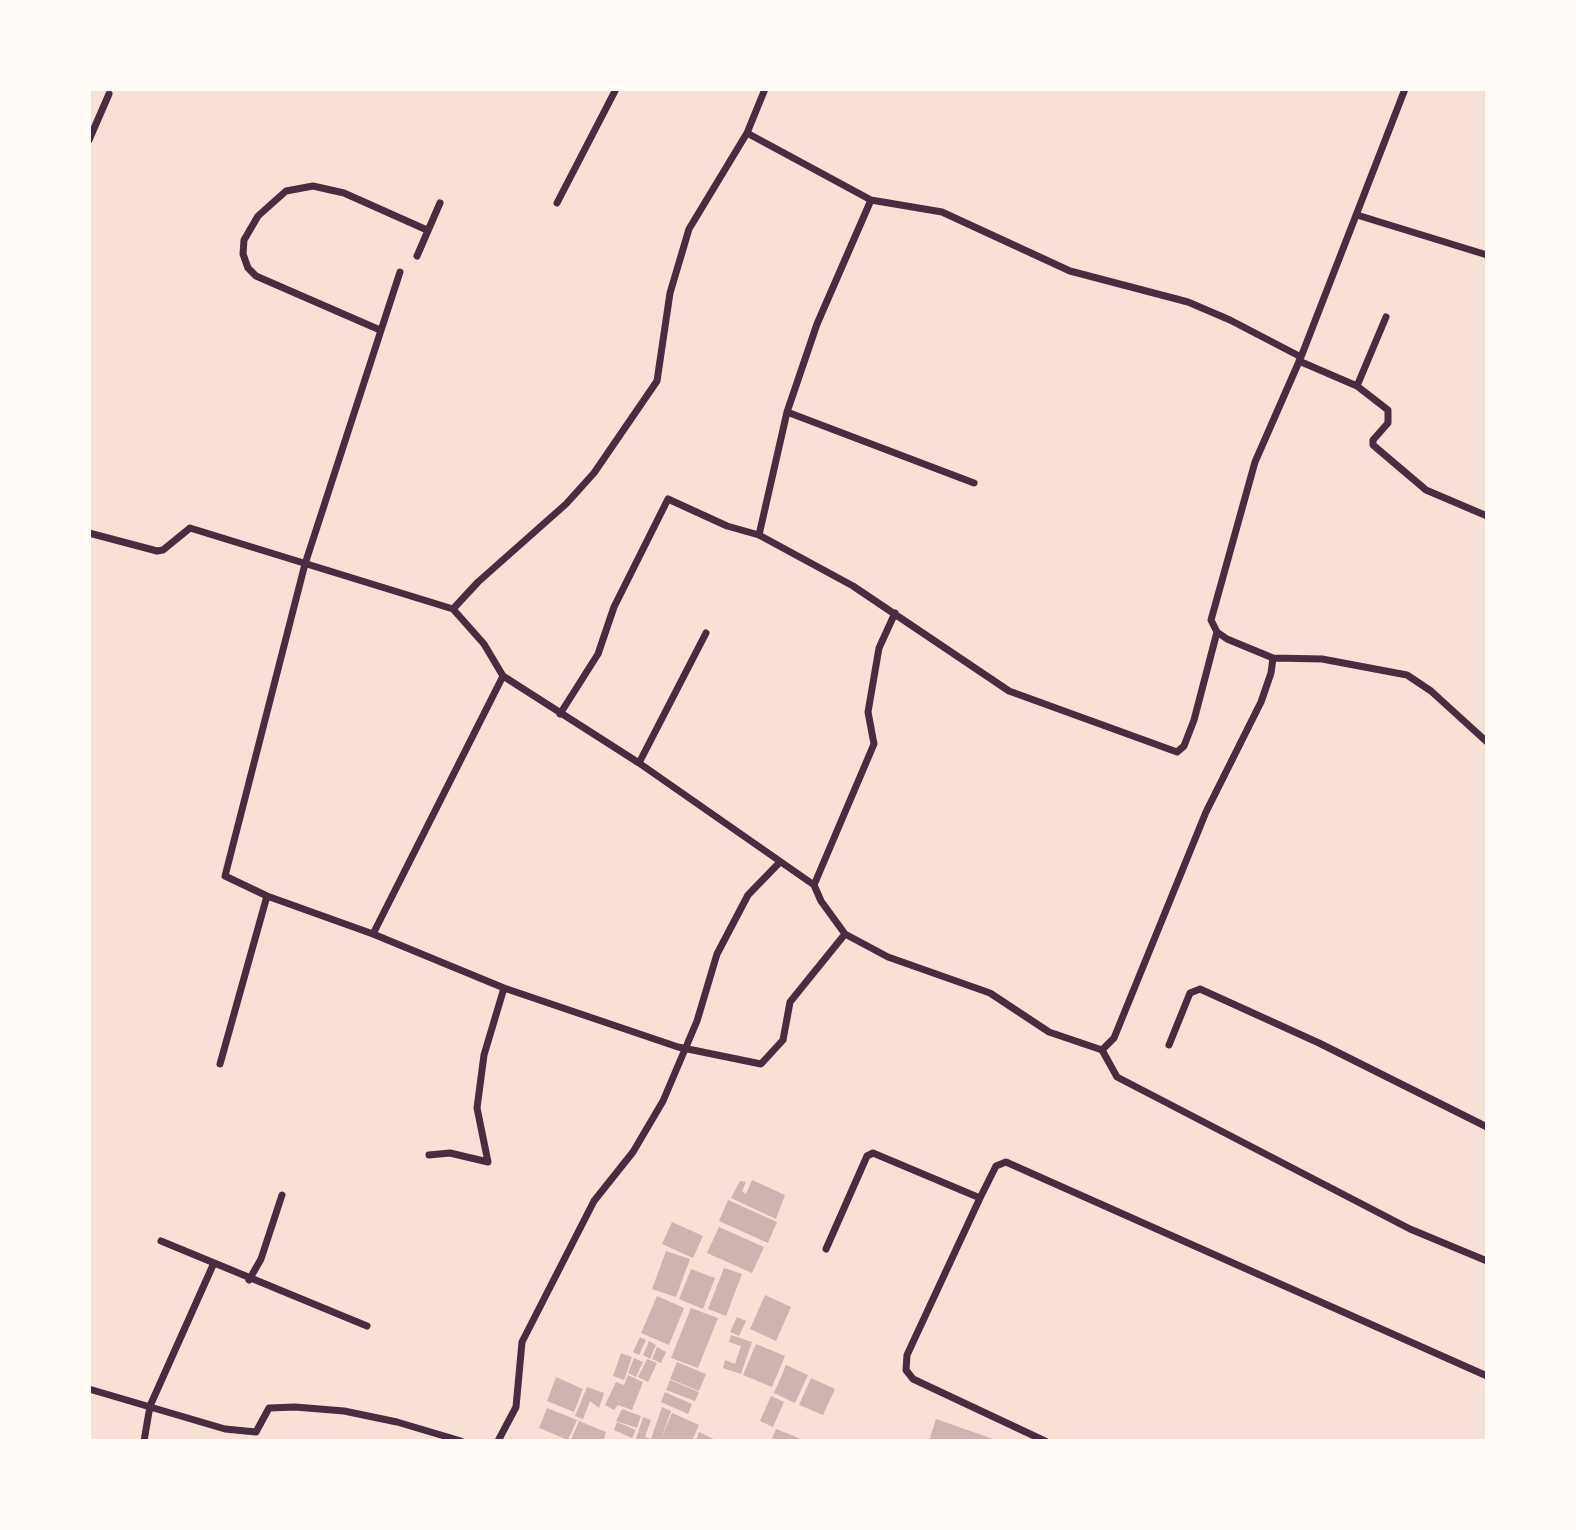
<!DOCTYPE html>
<style>
body{margin:0}
#map{position:relative;width:1576px;height:1530px;overflow:hidden;background:#f7e1d7;font-family:Lato,sans-serif}
canvas{display:block}
.frame{position:absolute;inset:0;border:91px solid #fffaf5;pointer-events:none}
</style>
<div id="map">
<canvas width="1576" height="1530"></canvas>
<div class="frame"></div>
</div>
<script>
const ctx = document.querySelector('canvas').getContext('2d');
ctx.lineJoin = 'round';
function fillPath(path, color) { ctx.fillStyle = color; ctx.fill(path, 'evenodd'); }
const toPath = rows => new Path2D(rows.map(r => 'M' + r).join(''));
function stroke(path, color, width, dash) { ctx.strokeStyle = color; ctx.lineWidth = width; ctx.lineCap = dash ? 'butt' : 'round'; ctx.setLineDash(dash || []); ctx.stroke(path); }
fillPath(toPath([
 [752,1180,785,1195,776,1219,731,1198,740,1181,746,1182,742,1191,746,1194],
 [728,1200,777,1222,768,1243,719,1221],
 [672,1222,703,1236,693,1258,662,1244],
 [719,1227,764,1247,752,1273,707,1253],
 [666,1251,690,1259,676,1297,652,1289],
 [724,1268,742,1274,726,1316,708,1309],
 [691,1269,715,1278,703,1309,679,1299],
 [765,1295,791,1307,776,1341,750,1329],
 [657,1296,684,1308,669,1345,641,1333],
 [691,1308,718,1318,698,1368,671,1358],
 [737,1317,746,1321,739,1336,730,1332],
 [731,1335,752,1342,741,1374,723,1368,725,1360,735,1364,741,1346,729,1342],
 [640,1337,646,1340,639,1355,633,1352],
 [649,1341,656,1345,650,1359,643,1355],
 [756,1344,785,1356,772,1387,743,1375],
 [657,1347,666,1352,661,1363,652,1359],
 [621,1353,632,1357,624,1380,613,1376],
 [634,1358,643,1362,636,1377,628,1373],
 [647,1359,657,1363,648,1382,638,1377],
 [677,1362,706,1374,699,1391,670,1379],
 [786,1365,808,1375,795,1403,774,1393],
 [628,1375,643,1382,632,1410,618,1405,614,1410,605,1405,616,1382,624,1385],
 [556,1377,583,1389,574,1412,547,1401],
 [811,1378,835,1389,823,1415,799,1405],
 [670,1380,699,1392,695,1401,666,1390],
 [587,1387,604,1393,599,1408,590,1401,583,1419,575,1416],
 [665,1392,692,1404,688,1414,661,1402],
 [771,1396,784,1402,773,1427,760,1421],
 [662,1407,671,1411,661,1439,672,1413,699,1425,692,1441,636,1439,643,1417,651,1420,645,1437,651,1439],
 [547,1408,577,1420,568,1440,539,1428],
 [622,1409,641,1416,637,1428,616,1421],
 [936,1419,996,1440,996,1441,929,1441],
 [579,1421,606,1432,603,1441,571,1440],
 [617,1422,636,1430,632,1438,614,1430],
 [776,1429,806,1441,771,1441],
 [699,1432,718,1441,696,1441]
]), '#ccb4b1');
stroke(toPath([
 [747,133,871,200,942,212,1070,271,1188,302,1230,320,1301,357],
 [89,140,109,94],
 [557,203,616,89],
 [1357,215,1487,255],
 [417,256,440,203],
 [400,272,305,564,225,876,267,896,373,934,504,988,678,1047,761,1064,783,1040,790,1002,845,934],
 [380,330,256,276,248,268,243,254,244,240,258,216,286,191,313,186,344,193,427,230],
 [1299,361,1357,386,1388,410,1388,423,1373,440,1373,445,1426,490,1487,516],
 [1357,386,1386,317],
 [787,412,974,483],
 [89,533,157,551,163,550,190,528,453,609,484,644,503,676,639,763,814,885,821,901,845,934,888,957,990,993,1049,1032,1102,1050,1114,1038,1206,812,1261,702,1271,673,1273,658,1227,639,1217,632,1211,620,1255,462,1301,357,1405,89],
 [759,535,787,412,817,324,871,200],
 [453,609,478,582,566,504,594,473,657,381,670,293,689,229,747,133,765,89],
 [1273,658,1322,659,1407,675,1431,691,1487,742],
 [560,714,598,654,614,607,668,499,727,526,759,535,853,586,1009,691,1177,752,1184,746,1194,720,1217,632],
 [639,763,706,633],
 [814,885,874,744,868,712,879,648,895,613],
 [373,934,503,676],
 [1169,1045,1190,993,1200,989,1319,1043,1487,1127],
 [1102,1050,1117,1077,1410,1229,1487,1261],
 [220,1064,267,896],
 [429,1155,450,1153,488,1162,477,1108,484,1055,504,988],
 [161,1241,367,1326],
 [826,1249,867,1156,873,1153,980,1198],
 [249,1280,261,1259,282,1195],
 [89,1389,225,1429,256,1432,269,1408,295,1407,344,1411,397,1422,461,1441],
 [144,1441,150,1406,213,1265],
 [498,1441,516,1407,522,1342,594,1201,633,1152,663,1101,697,1021,717,954,748,895,780,862],
 [1045,1441,913,1379,906,1370,907,1355,980,1198,996,1166,1006,1162,1487,1376]
]), '#4a2c40', 7);
</script>
